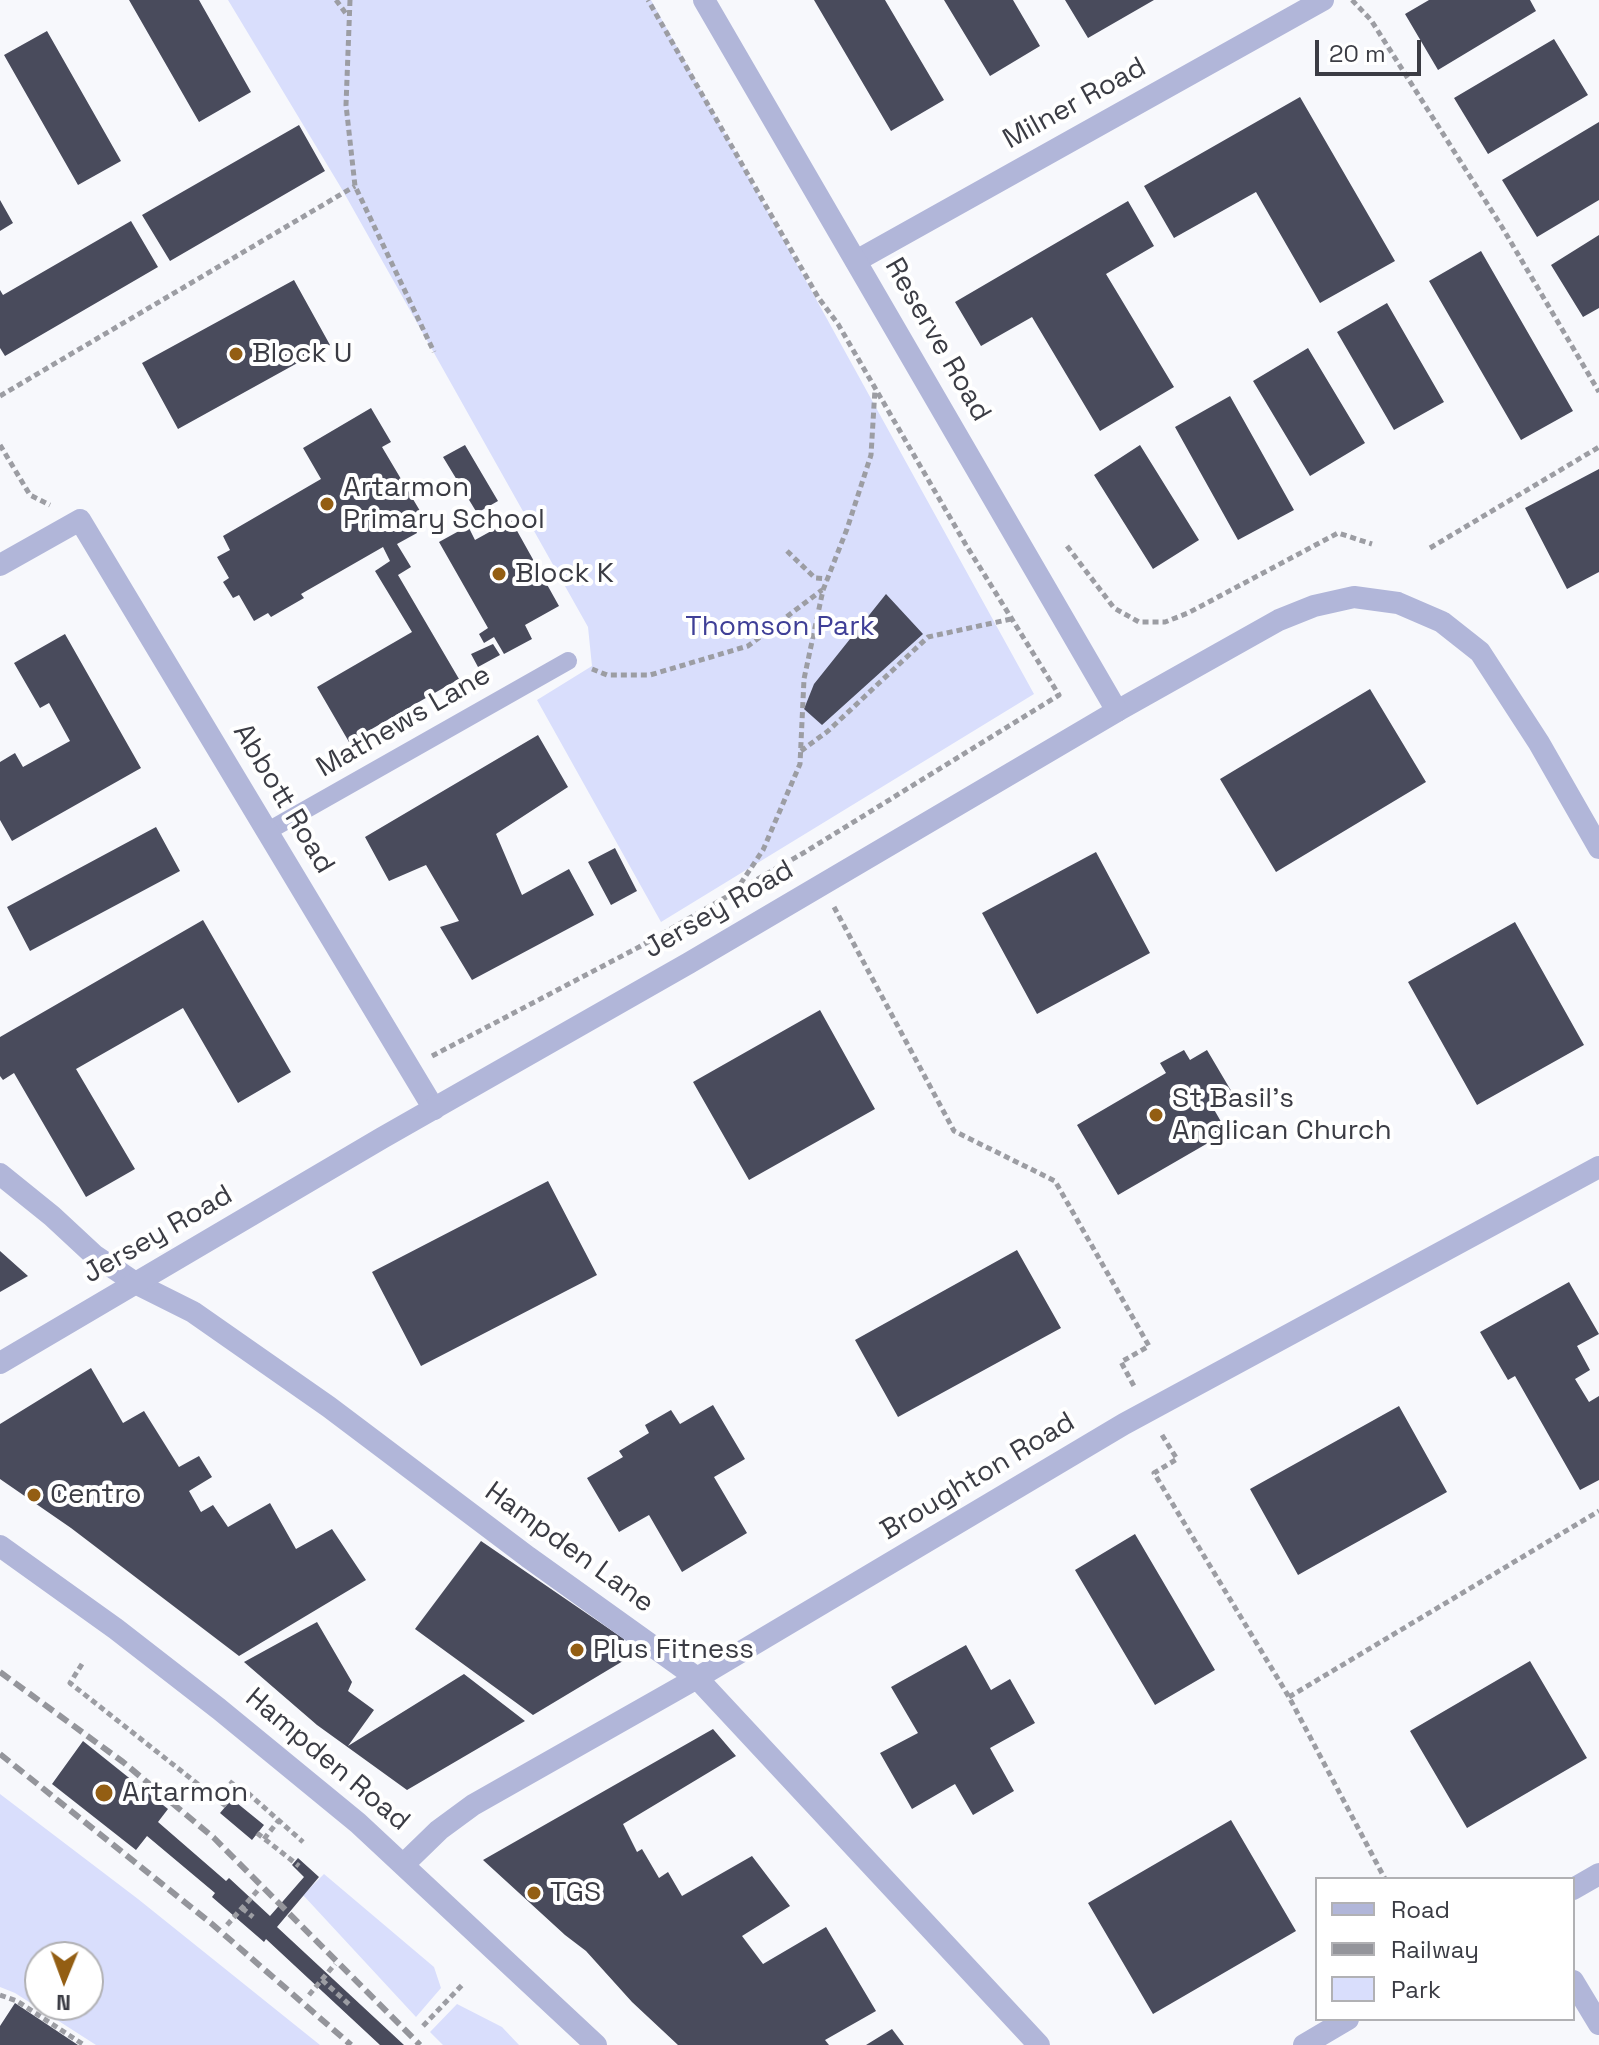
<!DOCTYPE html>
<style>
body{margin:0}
#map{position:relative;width:1599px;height:2045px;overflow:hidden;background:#f7f8fc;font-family:"Space Grotesk",sans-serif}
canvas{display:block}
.legend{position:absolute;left:1315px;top:1877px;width:260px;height:144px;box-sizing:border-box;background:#fff;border:2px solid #b1b1b4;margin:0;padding:10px 14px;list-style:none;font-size:24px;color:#3b3c44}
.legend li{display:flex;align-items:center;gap:16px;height:40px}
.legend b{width:40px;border:2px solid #b1b1b4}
.north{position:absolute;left:24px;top:1941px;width:80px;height:80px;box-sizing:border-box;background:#fff;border:2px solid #b1b1b4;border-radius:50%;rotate:181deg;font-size:22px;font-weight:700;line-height:32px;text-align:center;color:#3b3c44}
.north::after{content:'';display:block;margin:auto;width:28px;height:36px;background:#935e13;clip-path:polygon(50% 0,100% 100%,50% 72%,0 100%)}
.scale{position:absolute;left:1315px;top:40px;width:106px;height:36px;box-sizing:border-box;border:4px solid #3b3c44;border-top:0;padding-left:10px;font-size:24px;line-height:28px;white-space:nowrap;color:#3b3c44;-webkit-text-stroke:6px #fff;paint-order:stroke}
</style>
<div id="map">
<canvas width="1599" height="2045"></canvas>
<ul class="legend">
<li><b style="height:10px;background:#b1b6d9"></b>Road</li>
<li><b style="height:10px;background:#94959b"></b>Railway</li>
<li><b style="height:22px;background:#d9defc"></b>Park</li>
</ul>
<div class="north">N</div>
<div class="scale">20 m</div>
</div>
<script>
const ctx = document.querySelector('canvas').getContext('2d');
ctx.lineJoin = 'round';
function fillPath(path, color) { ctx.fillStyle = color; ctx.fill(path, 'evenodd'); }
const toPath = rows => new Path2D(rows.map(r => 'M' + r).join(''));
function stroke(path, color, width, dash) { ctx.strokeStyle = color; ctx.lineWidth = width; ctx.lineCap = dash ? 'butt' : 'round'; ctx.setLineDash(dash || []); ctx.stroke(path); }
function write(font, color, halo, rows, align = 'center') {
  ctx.font = font + ' "Space Grotesk",sans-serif'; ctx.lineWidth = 8; ctx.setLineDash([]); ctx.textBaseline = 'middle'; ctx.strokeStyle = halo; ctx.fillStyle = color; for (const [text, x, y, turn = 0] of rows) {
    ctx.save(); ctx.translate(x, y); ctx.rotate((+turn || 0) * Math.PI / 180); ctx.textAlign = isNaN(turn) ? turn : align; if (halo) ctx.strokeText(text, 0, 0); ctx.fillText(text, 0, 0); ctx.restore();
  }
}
fillPath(toPath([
 [228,0,651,0,1034,694,661,922,537,700,592,666,588,627,343,191],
 [0,1794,138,1899,320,2045,96,2045,15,1993,0,1987],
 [40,1957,88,1957,88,2005,40,2005],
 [324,1874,434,1967,441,1988,416,2017,303,1895],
 [457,2004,502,2027,519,2045,443,2045,430,2032]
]), '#d9defc');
fillPath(toPath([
 [129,0,199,0,251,92,199,122],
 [814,0,885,0,944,100,891,131],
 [944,0,1013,0,1040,46,990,76],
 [1065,0,1154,0,1088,38],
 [1429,0,1530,0,1536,11,1438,70,1405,14],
 [47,31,121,161,78,185,4,55],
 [1554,39,1588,95,1488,154,1454,98],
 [1300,97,1395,261,1320,303,1256,192,1174,238,1144,186],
 [1599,122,1599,200,1537,237,1502,180],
 [299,125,325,171,170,261,142,215],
 [0,200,13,223,0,231],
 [1128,201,1154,246,1106,274,1174,387,1100,431,1032,317,981,346,955,302],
 [131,221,158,267,5,356,0,348,0,290,3,295],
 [1599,235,1599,308,1583,317,1551,265],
 [1481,251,1573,411,1521,440,1429,281],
 [294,280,330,345,178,429,142,363],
 [1387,303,1444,402,1394,430,1337,332],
 [1308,348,1365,443,1310,476,1253,381],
 [1230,396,1294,510,1238,540,1175,427],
 [371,408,391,442,382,447,426,521,415,528,417,533,397,544,411,567,398,575,459,679,349,742,317,687,412,632,375,571,390,561,383,547,301,594,304,598,271,617,268,613,254,621,239,595,233,598,223,582,229,578,217,557,230,550,223,536,321,479,303,448],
 [465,445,498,501,477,513,443,457],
 [1140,445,1199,540,1153,569,1094,475],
 [1599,469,1599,572,1567,589,1525,508],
 [511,520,559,606,525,625,532,639,504,654,494,637,484,643,479,634,488,628,439,542,468,526,475,540],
 [886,594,923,634,822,725,804,709,814,684],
 [65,634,141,768,12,841,0,820,0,762,15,753,23,767,70,741,49,703,40,708,14,663],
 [493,644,500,655,478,667,471,654],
 [1370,689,1426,782,1276,872,1220,779],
 [538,735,568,787,496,834,522,895,569,869,594,915,472,980,440,927,459,921,426,865,389,881,365,837],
 [156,827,180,871,30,951,7,907],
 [615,848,637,891,611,905,588,862],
 [1096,852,1150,953,1037,1014,982,913],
 [203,920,291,1072,238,1103,183,1008,76,1069,135,1169,86,1197,14,1073,3,1080,0,1076,0,1037],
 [1515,922,1584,1045,1477,1105,1408,982],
 [820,1010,875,1109,749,1180,693,1082],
 [1184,1050,1190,1060,1207,1050,1233,1094,1212,1106,1227,1132,1118,1195,1077,1125,1166,1073,1160,1063],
 [548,1181,597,1275,421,1366,372,1272],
 [1017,1250,1061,1328,898,1417,855,1340],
 [0,1251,28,1276,0,1292],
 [1569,1282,1599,1334,1577,1346,1590,1370,1575,1379,1589,1402,1599,1396,1599,1480,1580,1490,1515,1376,1508,1380,1480,1332],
 [91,1368,123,1423,144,1411,179,1467,199,1456,212,1477,189,1491,201,1512,213,1505,228,1527,270,1503,296,1549,332,1529,366,1580,239,1656,71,1528,0,1479,0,1424],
 [713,1405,745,1459,714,1477,747,1533,682,1572,649,1515,619,1532,587,1478,623,1457,619,1451,649,1433,645,1425,671,1410,680,1424],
 [1399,1406,1447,1492,1298,1575,1250,1489],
 [1135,1534,1215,1670,1155,1705,1075,1570],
 [481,1541,624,1639,623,1661,533,1715,415,1629],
 [317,1622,352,1682,348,1691,374,1710,348,1746,464,1674,525,1721,407,1790,317,1725,244,1662],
 [966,1645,991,1690,1010,1679,1035,1723,990,1748,1014,1791,973,1815,955,1784,912,1809,880,1753,918,1733,891,1687],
 [1530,1661,1587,1758,1467,1828,1410,1731],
 [713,1729,736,1756,623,1824,637,1852,642,1849,659,1878,668,1872,682,1896,752,1856,790,1906,742,1936,763,1964,826,1927,876,2011,825,2040,829,2045,678,2045,632,2002,586,1951,565,1935,483,1860],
 [83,1741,168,1809,158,1822,226,1881,229,1878,270,1916,304,1877,292,1865,298,1858,319,1877,277,1927,404,2045,380,2045,266,1939,264,1942,212,1897,215,1893,147,1836,136,1850,52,1784],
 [232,1799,264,1825,252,1840,220,1813],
 [1231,1820,1296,1931,1153,2014,1088,1903],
 [15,2003,78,2045,0,2045,0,2026],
 [892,2029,904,2045,866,2045]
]), '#494b5c');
stroke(toPath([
 [336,0,347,15],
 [350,0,346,105,355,186,434,352],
 [1352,0,1371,20,1502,227,1599,392],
 [0,396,355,186],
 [0,445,30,495,50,505],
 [1067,546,1114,608,1139,622,1165,622,1188,613,1338,533,1372,544],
 [1430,548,1599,447],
 [787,551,815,578,828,579],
 [592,669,607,675,650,675,748,646,822,590],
 [801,751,828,731,928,637,1011,619],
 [735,892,763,850,800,764,804,679,823,590,847,529,871,455,875,389],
 [834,907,954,1131,1055,1181,1149,1346,1121,1362,1135,1388],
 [432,1056,639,947,805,852,1059,695,966,545,838,324,818,297,648,0],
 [1162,1435,1177,1459,1154,1473,1289,1697,1385,1879],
 [82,1664,70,1683,218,1800],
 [1289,1697,1599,1511],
 [240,1786,303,1842],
 [226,1806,218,1800,233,1781],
 [257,1833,299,1866],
 [264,1839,279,1820],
 [242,1908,253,1917],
 [227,1925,258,1890],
 [322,1980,351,2006],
 [0,1995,17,2001,84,2045],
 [309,1995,335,1964],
 [423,2026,463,1984]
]), '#9c9da3', 5, [6, 4]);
stroke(toPath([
 [268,831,568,661]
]), '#b1b6d9', 18);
stroke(toPath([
 [856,261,1323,0],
 [0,565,80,520,434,1109],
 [1117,711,1279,620,1314,606,1354,597,1398,603,1442,622,1480,652,1539,743,1599,848],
 [0,1174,52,1216,94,1255,137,1284,193,1312,329,1407,528,1557,697,1678,1039,2045],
 [404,1864,439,1830,473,1805,697,1678,1124,1424,1599,1167],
 [1573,1889,1599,1874],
 [1573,1981,1599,2024],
 [1304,2045,1348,2019]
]), '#b1b6d9', 22);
stroke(toPath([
 [0,1363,382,1138,689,963,1117,711,704,0],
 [0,1546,116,1629,219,1709,358,1823,596,2045]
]), '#b1b6d9', 22);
stroke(toPath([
 [0,1672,123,1762,214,1838,420,2045],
 [0,1754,212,1924,351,2045]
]), '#94959b', 6, [12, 6]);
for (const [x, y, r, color] of [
 [236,354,8,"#935e13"],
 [327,504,8,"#935e13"],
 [499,574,8,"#935e13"],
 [1156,1115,8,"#935e13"],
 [34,1495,8,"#935e13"],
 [577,1650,8,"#935e13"],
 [104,1793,10,"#935e13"],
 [534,1893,8,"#935e13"]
]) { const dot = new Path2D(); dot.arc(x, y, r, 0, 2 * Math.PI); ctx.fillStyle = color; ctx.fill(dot); stroke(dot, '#fff', 3); }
write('28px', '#3b3c44', '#fff', [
 ["Milner Road",1075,104,-29],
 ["Reserve Road",937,340,60],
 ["Mathews Lane",404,722,-30],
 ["Abbott Road",283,799,59],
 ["Jersey Road",719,910,-30],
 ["Jersey Road",158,1235,-30],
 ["Broughton Road",978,1477,-31],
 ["Hampden Lane",569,1548,36],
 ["Hampden Road",327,1760,40]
]);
write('28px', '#3b3c44', '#fff', [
 ["Block U",252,354],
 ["Artarmon",343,488],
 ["Primary School",343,520],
 ["Block K",515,574],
 ["St Basil's",1172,1099],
 ["Anglican Church",1172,1131],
 ["Centro",50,1495],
 ["Plus Fitness",593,1650],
 ["Artarmon",122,1793],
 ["TGS",550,1893]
], 'left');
write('28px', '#3f3f97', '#fff', [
 ["Thomson Park",780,627]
]);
</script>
